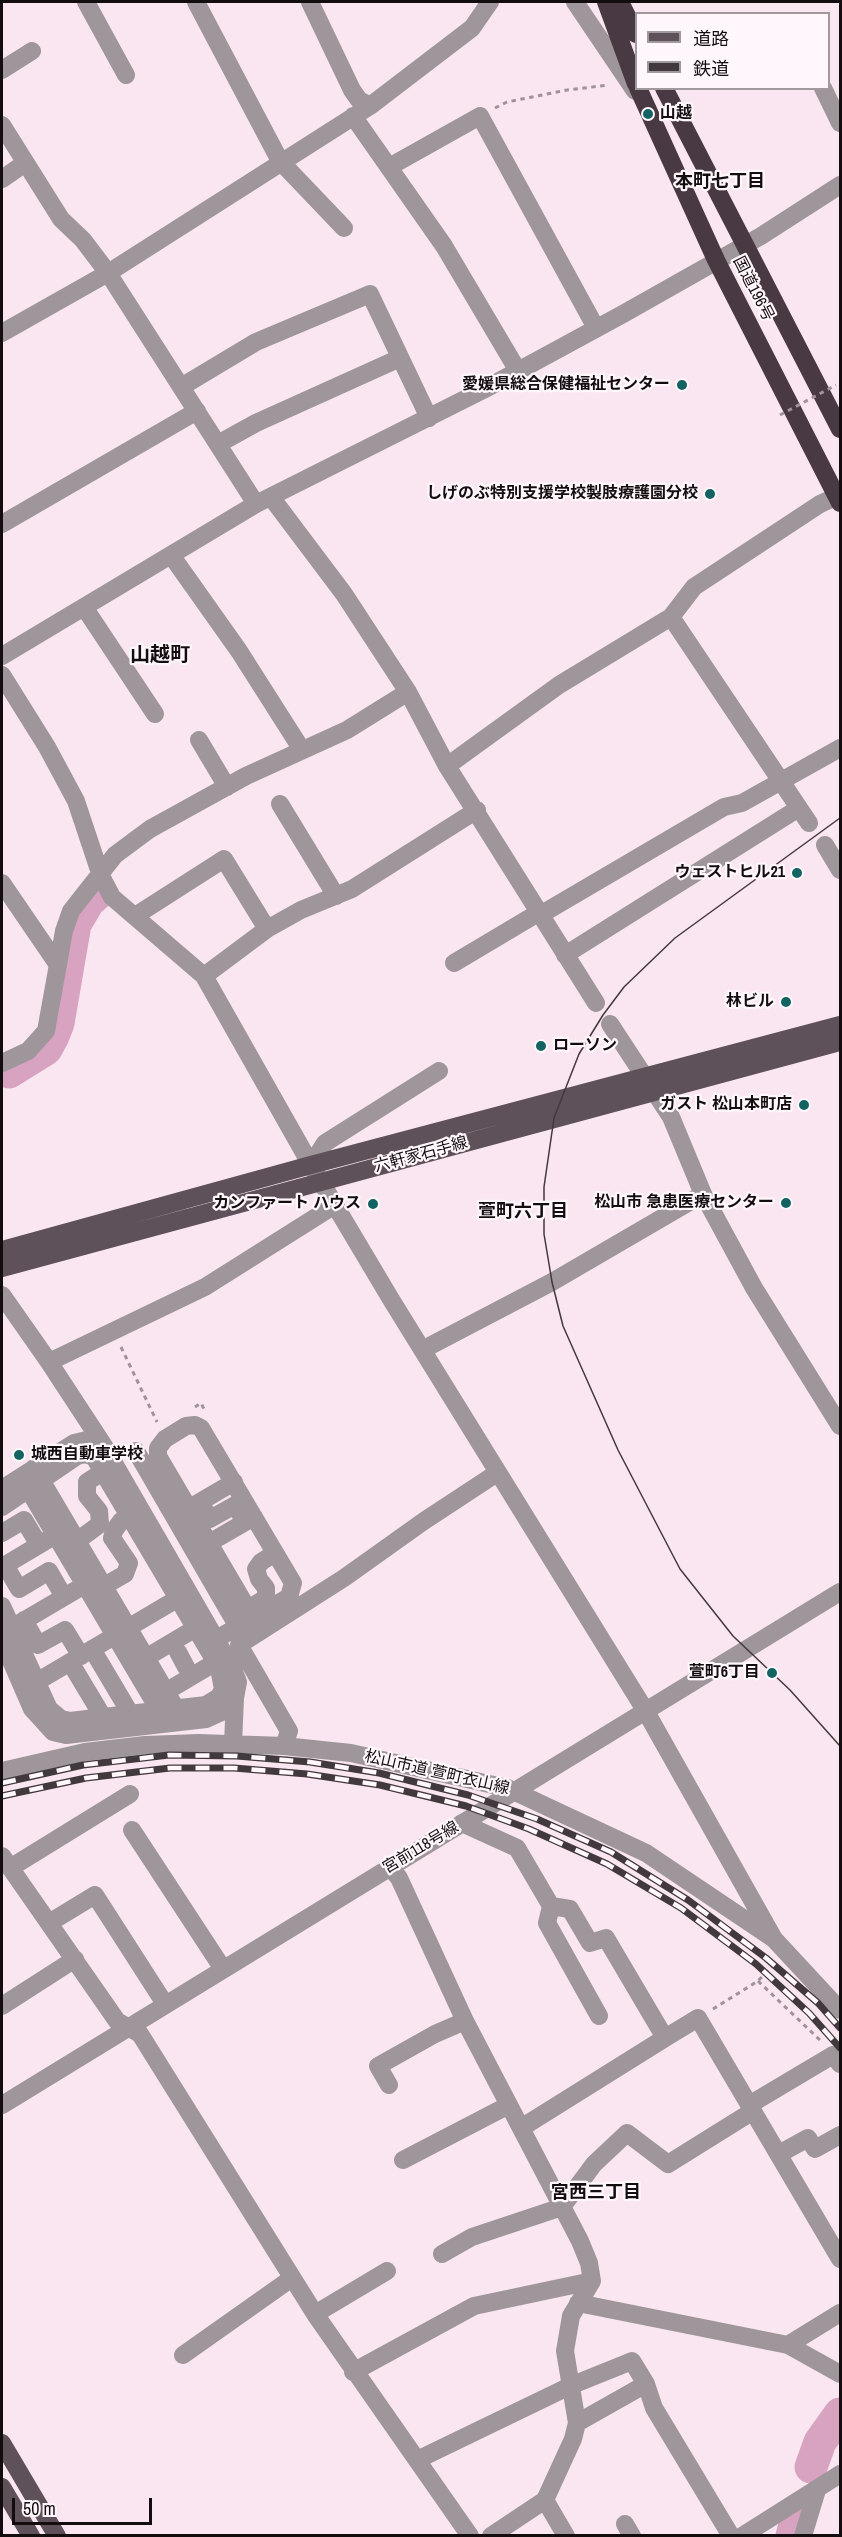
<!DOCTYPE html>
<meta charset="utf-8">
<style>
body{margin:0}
#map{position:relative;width:842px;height:2537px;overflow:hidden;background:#fae6f0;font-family:"Archivo Narrow","Noto Sans JP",sans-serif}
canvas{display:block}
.frame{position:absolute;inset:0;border:3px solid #130d10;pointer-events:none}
.legend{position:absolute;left:635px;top:12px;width:195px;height:78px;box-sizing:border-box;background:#fff7fb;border:2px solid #a1999d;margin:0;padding:8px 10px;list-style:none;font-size:18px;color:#130d10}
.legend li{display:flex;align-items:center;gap:12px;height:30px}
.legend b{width:30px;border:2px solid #a1999d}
.scale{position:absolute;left:12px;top:2498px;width:140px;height:27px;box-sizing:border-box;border:3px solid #130d10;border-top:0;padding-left:8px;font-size:18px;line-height:21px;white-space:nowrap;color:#130d10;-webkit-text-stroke:4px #fff7fb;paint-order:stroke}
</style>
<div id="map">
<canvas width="842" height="2537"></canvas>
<div class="frame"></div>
<ul class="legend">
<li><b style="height:8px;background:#5f5159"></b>道路</li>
<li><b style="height:8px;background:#41393d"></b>鉄道</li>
</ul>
<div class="scale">50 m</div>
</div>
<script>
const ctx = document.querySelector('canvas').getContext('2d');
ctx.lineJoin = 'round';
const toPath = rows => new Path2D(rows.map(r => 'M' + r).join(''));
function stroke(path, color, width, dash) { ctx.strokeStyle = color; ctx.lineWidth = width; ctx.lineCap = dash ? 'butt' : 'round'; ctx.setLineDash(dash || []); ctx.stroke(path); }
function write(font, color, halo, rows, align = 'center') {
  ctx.font = font + ' "Archivo Narrow","Noto Sans JP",sans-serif'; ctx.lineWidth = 4.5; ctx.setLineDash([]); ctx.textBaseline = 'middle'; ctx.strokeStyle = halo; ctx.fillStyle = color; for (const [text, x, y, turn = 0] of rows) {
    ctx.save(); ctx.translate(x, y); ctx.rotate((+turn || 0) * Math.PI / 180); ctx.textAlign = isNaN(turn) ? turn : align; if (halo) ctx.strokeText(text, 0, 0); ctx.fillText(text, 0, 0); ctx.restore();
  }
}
stroke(toPath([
 [9,1072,46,1049,53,1036,58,1023,75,924,88,902,97,894],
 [811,2467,820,2442,840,2414],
 [792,2536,798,2514]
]), '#d8a2c1', 33);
stroke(toPath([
 [495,108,507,102,567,90,609,85],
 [121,1347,157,1422],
 [195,1407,201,1403,204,1409],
 [758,1981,822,2042],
 [713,2009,758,1981,775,1963]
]), '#a09299', 3, [4.5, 4.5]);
stroke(toPath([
 [86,2,126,75],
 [196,2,280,161,344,228],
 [310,2,352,90,359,100,370,106],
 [575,2,635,91],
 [2,70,32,51],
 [823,88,840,123],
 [353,116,444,246,518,371],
 [2,125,61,219,83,240,108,273,256,504],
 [389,167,480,116,596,328],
 [2,179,25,163],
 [2,333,108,273,370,106,472,28,490,2],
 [181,387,256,342,370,294,429,418],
 [218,444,256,423,400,358],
 [271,497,344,594,408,692,447,766,596,1003],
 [2,524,197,411],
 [171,555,239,651,302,750],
 [84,607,155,714],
 [671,617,809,823],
 [2,656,256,504,483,390,623,314,761,236,840,185],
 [2,675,47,747,76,801,101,876,112,897,204,976,311,1165,392,1301,645,1710,774,1939],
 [199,740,227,787],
 [447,766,559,685,671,617,694,587,820,504,840,495],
 [280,804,336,896],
 [825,845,840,870],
 [2,883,58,965],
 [540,915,724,807,742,803,840,748],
 [135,916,224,859,267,929],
 [565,955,799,808],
 [454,963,538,913],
 [204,976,267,929,301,910,352,889,477,810],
 [610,1024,671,1117,703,1194,754,1288,840,1426],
 [2,1063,28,1051,46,1031,64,931,71,911,115,855,150,829,246,776,347,730,408,692],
 [311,1165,325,1143,439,1071],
 [2,1295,49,1362,205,1287,335,1205],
 [424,1349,552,1282,703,1194],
 [136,1451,238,1627],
 [34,1468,181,1717],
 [21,1477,163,1717],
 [2,1489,74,1443,87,1440,104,1446],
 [200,1502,210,1519,235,1505,245,1522],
 [2,1507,77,1456,85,1454,94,1457,219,1668,223,1689,219,1697,206,1705,70,1721,61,1719,49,1709,2,1606],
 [181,1513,234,1482],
 [2,1533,24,1520,39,1545],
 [77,1541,100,1524,99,1511,87,1496,87,1482,113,1465],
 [209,1543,254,1517],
 [5,1565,19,1589,49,1571,64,1597],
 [2,1567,64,1530],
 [104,1586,125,1574,129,1563,112,1538,114,1531,121,1521,140,1511],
 [248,1609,266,1598,266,1588,259,1579,256,1569,261,1562,275,1553],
 [24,1620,38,1645,65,1630,81,1656],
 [3,1633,93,1580],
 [2,1640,32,1709,53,1732,66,1735,206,1719,228,1709,235,1698,238,1682,233,1669,104,1446,49,1362],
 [206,1645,253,1618,158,1456,158,1448,165,1439,186,1426,195,1425,201,1428,293,1583,289,1597,253,1618],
 [92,1649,130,1713],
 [178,1652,186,1667],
 [70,1662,103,1717],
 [137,1663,206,1622],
 [28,1687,187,1593],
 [157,1697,226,1656],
 [233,1744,235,1698],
 [284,1746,289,1731,239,1645,344,1578,424,1521,497,1473],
 [2,1771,85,1752,145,1745,199,1743,284,1746,351,1753,507,1788,646,1853,774,1939,840,2010],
 [462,1823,517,1848,551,1906,570,1909,590,1943,606,1938,665,2038,698,2018,840,2259],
 [132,1830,223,1969],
 [2,1856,117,2021,140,2034,315,2314,470,2536],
 [390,1867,399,1878,465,2021,580,2241,589,2263,592,2281,571,2316,565,2351,577,2423,573,2439,545,2500,491,2536],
 [10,1868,130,1794],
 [551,1906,547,1923,599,2016],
 [49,1923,95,1895,165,2004],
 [2,2006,75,1959],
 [389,2085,378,2066,435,2034,465,2021],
 [2,2105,840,1592],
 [749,2105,833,2055,840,2064],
 [521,2128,665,2038],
 [779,2154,808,2138,815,2149,840,2135],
 [403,2160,509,2105],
 [442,2254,472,2237,562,2207,594,2164,627,2133,668,2164,753,2111],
 [578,2303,788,2345,840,2374],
 [315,2314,387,2271],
 [788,2345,840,2313],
 [183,2355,292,2278],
 [353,2372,474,2306,592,2281],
 [577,2423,646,2384],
 [417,2460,570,2386,632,2361,646,2384,654,2408,731,2536],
 [545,2500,566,2536],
 [625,2524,632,2536],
 [742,2536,840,2474],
 [803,2536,817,2490]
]), '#9f969b', 18);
stroke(toPath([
 [2,1250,311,1165,840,1025],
 [2,1268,840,1042],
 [2,2443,57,2536],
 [2,2487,31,2536]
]), '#5f5159', 18);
stroke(toPath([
 [606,2,636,84],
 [620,2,636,34],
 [638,88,716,260,840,503],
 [664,88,840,429]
]), '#493942', 18);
stroke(toPath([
 [840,818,675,938,624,987,603,1015,579,1054,554,1118,544,1187,544,1234,552,1282,563,1326,618,1450,680,1569,733,1636,790,1690,840,1746]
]), '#41393d', 1.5);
const rail = toPath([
 [2,1783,83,1765,169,1755,237,1756,310,1762,379,1773,468,1795,537,1819,611,1852,688,1900,766,1958,818,2003,840,2028],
 [2,1796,86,1778,170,1768,234,1768,307,1774,380,1785,466,1806,529,1829,607,1864,681,1908,756,1964,809,2013,840,2048]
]);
stroke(rail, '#41393d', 7);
stroke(rail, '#fff7fb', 4.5, [14]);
stroke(toPath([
 [780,415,836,385]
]), '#a09299', 3, [4.5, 4.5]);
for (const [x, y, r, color] of [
 [648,114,6,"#136363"],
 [682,385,6,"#136363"],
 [710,494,6,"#136363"],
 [797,873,6,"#136363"],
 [786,1002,6,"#136363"],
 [541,1046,6,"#136363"],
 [804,1105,6,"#136363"],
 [786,1203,6,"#136363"],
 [373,1204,6,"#136363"],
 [19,1455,6,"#136363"],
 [772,1673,6,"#136363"]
]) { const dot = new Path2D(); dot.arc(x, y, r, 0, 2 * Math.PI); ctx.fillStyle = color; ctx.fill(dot); stroke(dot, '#fff7fb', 2); }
write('bold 16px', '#130d10', '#fff7fb', [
 ["山越",660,114,"left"],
 ["愛媛県総合保健福祉センター",670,385],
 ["しげのぶ特別支援学校製肢療護園分校",698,494],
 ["ウェストヒル21",785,873],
 ["林ビル",774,1002],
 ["ローソン",553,1046,"left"],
 ["ガスト 松山本町店",792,1105],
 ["松山市 急患医療センター",774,1203],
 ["カンファート ハウス",361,1204],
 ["城西自動車学校",31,1455,"left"],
 ["萱町6丁目",760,1673]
], 'right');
write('16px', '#130d10', '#fff7fb', [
 ["国道196号",753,289,63],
 ["六軒家石手線",421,1155,-15],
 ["松山市道 萱町衣山線",437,1773,13],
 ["宮前118号線",421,1848,-31]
]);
write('bold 18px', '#130d10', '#fff7fb', [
 ["本町七丁目",720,182],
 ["萱町六丁目",523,1212],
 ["宮西三丁目",596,2193]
]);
write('bold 20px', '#130d10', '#fff7fb', [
 ["山越町",160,656]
]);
</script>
